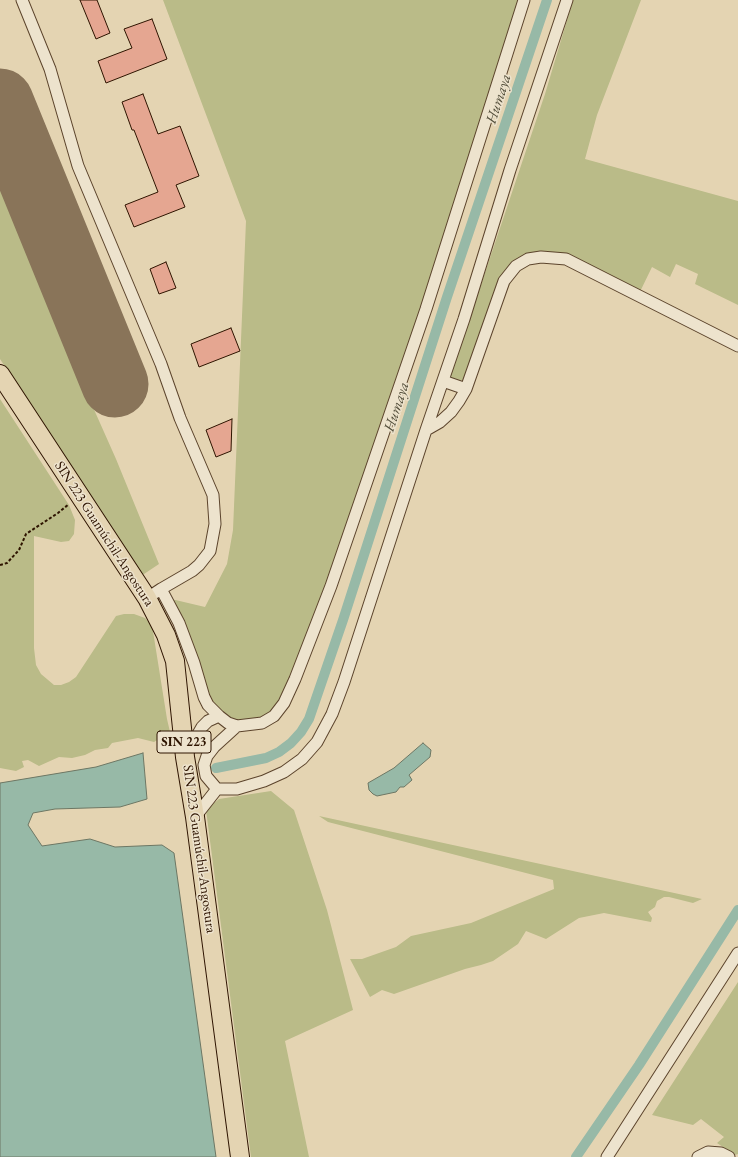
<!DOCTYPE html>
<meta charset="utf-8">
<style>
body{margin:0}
canvas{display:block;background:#e4d4b2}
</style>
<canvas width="738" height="1157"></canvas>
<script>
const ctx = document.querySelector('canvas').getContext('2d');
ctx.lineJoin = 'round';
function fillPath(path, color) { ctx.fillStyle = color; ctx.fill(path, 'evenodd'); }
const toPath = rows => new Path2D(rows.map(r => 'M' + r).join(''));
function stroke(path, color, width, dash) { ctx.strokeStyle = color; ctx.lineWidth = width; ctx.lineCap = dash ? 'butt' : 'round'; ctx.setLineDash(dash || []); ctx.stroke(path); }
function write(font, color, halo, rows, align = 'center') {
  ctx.font = font + ' "EB Garamond",serif'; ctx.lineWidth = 3; ctx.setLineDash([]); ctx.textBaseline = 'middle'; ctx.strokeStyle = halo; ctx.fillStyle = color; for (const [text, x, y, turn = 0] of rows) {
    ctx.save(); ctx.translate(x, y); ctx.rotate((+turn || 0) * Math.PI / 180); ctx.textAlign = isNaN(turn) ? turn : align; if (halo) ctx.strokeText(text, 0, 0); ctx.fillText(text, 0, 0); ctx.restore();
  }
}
fillPath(toPath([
 [163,0,523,0,302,678,280,712,236,729,207,708,167,598,205,607,227,564,233,530,246,221],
 [573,0,641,0,597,115,585,159,738,201,738,305,695,284,698,274,676,264,670,277,652,267,636,300,569,263,543,256,520,263,464,381,450,377,545,94],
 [0,133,105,388,88,396,116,459,159,564,141,576,0,359],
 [0,399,69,505,75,520,74,534,69,541,61,542,34,536,34,648,36,665,41,674,54,685,61,685,69,682,76,677,116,616,124,614,134,614,145,618,152,625,167,719,170,732,154,742,138,738,112,743,108,748,95,750,85,755,72,758,59,757,39,766,28,760,22,761,24,767,16,771,0,768],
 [271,791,294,810,327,910,353,1010,285,1041,309,1157,251,1157,206,810,219,799],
 [319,816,702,899,693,903,669,897,664,897,657,901,655,907,648,912,652,918,651,922,604,913,579,918,546,939,526,931,518,944,493,961,481,965,465,969,394,994,382,990,370,997,350,959,362,959,396,947,411,936,471,923,554,889,553,880,328,822],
 [738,982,738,1154,735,1155,717,1143,724,1137,701,1119,693,1125,652,1115]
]), '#babb88');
const water = toPath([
 [423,743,431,750,430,757,409,775,412,780,404,787,400,787,396,792,377,796,373,794,369,790,368,783,394,768,423,743],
 [143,753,147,799,120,807,55,809,33,813,28,825,42,846,90,839,115,847,162,845,174,853,216,1157,0,1157,0,783,96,767,143,753]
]);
fillPath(water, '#97b9a7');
stroke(water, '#6d7764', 1);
stroke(toPath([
 [216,768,266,758,279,752,291,743,301,732,309,719,343,620,447,297,547,0],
 [576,1157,639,1065,738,910]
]), '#97b9a7', 10);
stroke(toPath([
 [0,102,115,384]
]), '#897459', 67);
const building = toPath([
 [80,0,97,0,110,33,96,39,80,0],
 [152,19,167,59,106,83,98,61,132,48,124,29,152,19],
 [143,94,158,134,180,126,199,176,176,185,185,207,134,227,125,205,158,192,134,130,132,130,122,102,143,94],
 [166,262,176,288,159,294,150,269,166,262],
 [231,328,240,351,199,367,191,344,231,328],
 [232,419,231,451,216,457,206,430,232,419]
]);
fillPath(building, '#e5a691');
stroke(building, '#2e1400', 1);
const minor = toPath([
 [22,0,50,69,78,166,161,364,180,418,213,495,215,524,210,551,199,565,192,571,161,589],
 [443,381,466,389],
 [426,430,440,422,451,412,459,401,466,389,504,281,516,266,528,259,541,257,566,259,738,346],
 [155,593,161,589,179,623,194,663,204,697,208,705,219,716],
 [237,726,214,747,207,756,204,765,206,776,217,789,237,789,264,781,284,772,302,759,317,742,332,714,344,682,426,430,464,319,510,170,567,0],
 [185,757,202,727,208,721,219,716,228,723,237,726,262,723,274,716,284,703,295,679,331,586,426,309,524,0],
 [195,817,217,789],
 [607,1157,738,953],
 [698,1157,708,1152,721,1153,729,1157]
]);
const primary = toPath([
 [0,374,147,598,166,635,175,661,185,757,195,817,240,1157]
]);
stroke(minor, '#5c442c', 13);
stroke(primary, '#2e1400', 20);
stroke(toPath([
 [0,565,7,563,19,550,26,534,58,513,69,504]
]), '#2e1400', 2, [3, 2]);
stroke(minor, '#ede3cd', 11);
stroke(primary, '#e4d4b2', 18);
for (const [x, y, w] of [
 [184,742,54]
]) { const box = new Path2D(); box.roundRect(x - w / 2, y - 11, w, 22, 3); ctx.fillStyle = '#ede3cd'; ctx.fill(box); stroke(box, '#2e1400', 1); }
write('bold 13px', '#2e1400', null, [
 ["SIN 223",184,742]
]);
write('14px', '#2e1400', '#ede3cd', [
 ["SIN 223 Guamúchil-Angostura",104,534,57],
 ["SIN 223 Guamúchil-Angostura",199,849,82]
]);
write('italic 15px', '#534e3a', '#ede3cd', [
 ["Humaya",499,99,-72],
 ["Humaya",397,407,-72]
]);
</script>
